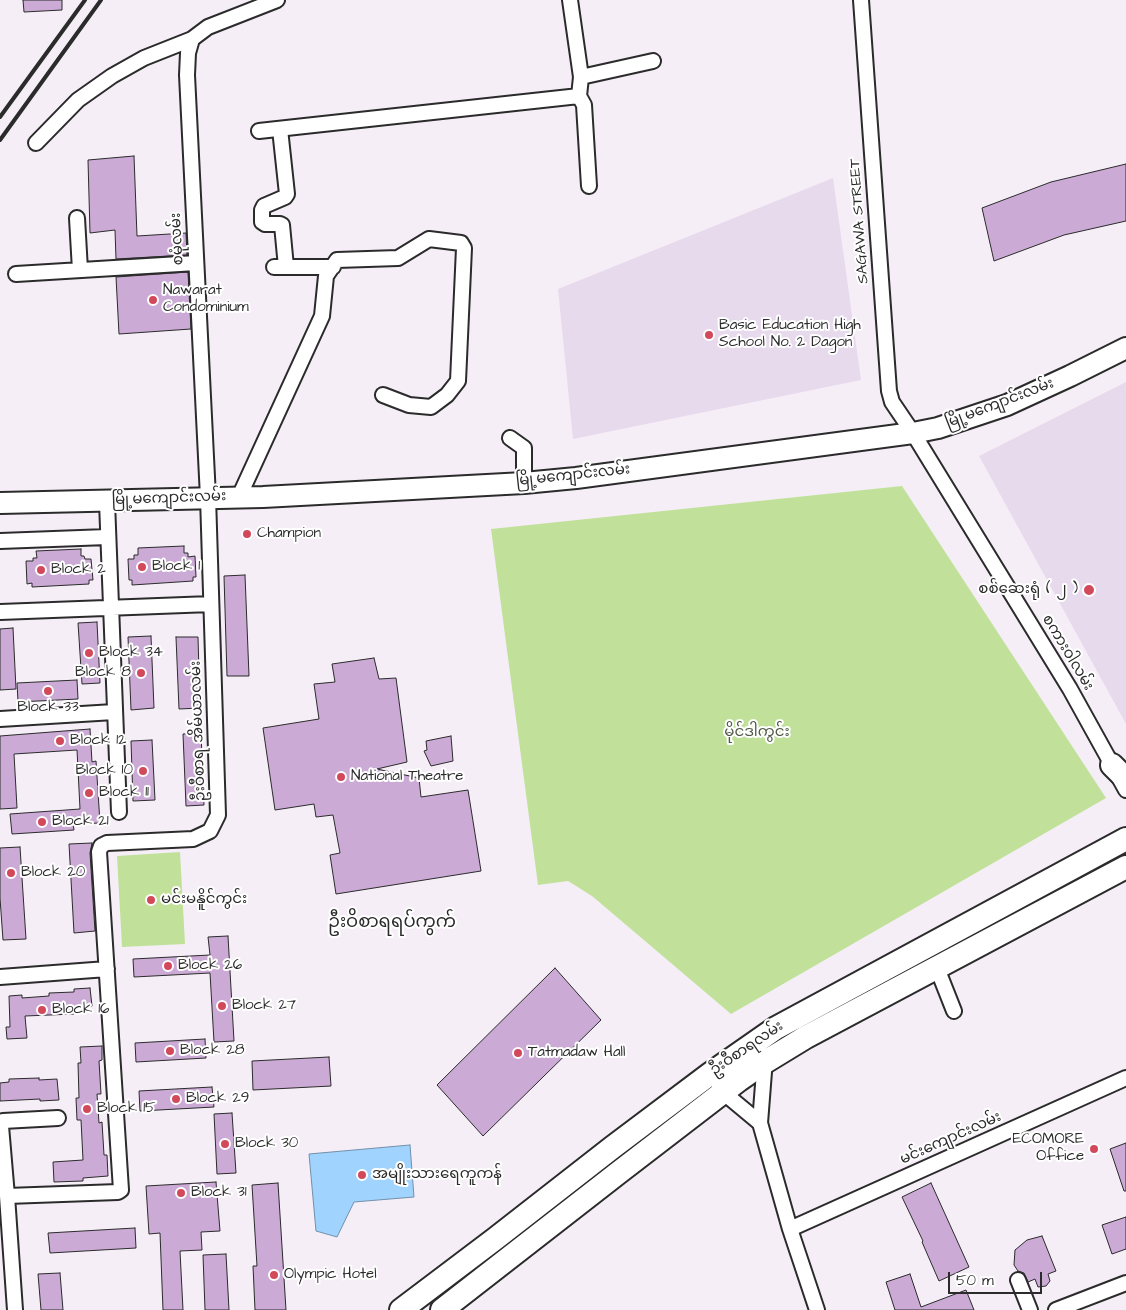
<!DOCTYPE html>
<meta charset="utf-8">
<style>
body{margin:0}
#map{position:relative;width:1126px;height:1310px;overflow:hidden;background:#f5eef7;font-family:"Architects Daughter",sans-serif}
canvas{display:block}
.scale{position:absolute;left:948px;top:1272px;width:94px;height:22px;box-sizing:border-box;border:2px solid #2b2b2b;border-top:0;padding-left:6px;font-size:15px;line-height:18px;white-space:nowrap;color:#2b2b2b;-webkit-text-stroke:4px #fff;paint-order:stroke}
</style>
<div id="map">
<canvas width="1126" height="1310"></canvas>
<div class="scale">50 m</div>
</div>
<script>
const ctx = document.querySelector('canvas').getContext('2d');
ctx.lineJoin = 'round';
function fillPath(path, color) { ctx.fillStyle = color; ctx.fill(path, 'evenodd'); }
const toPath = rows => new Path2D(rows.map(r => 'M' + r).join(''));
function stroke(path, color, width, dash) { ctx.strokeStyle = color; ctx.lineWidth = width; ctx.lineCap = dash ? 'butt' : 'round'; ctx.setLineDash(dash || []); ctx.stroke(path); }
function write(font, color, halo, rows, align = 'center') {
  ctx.font = font + ' "Architects Daughter","Noto Sans Myanmar",sans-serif'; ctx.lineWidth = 4; ctx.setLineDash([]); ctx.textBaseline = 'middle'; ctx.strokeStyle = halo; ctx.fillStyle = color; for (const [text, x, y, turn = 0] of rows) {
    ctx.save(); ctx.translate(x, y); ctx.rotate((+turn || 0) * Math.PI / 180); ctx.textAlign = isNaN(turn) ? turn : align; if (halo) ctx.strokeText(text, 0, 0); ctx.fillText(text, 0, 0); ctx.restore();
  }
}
fillPath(toPath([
 [833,178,861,380,573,439,558,289],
 [1126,382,1126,724,979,456]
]), '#e8daed');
fillPath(toPath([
 [902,486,1106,798,731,1014,592,896,568,881,538,885,491,529],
 [180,852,185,944,122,947,117,856]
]), '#c1e19a');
const water = toPath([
 [410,1145,414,1197,354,1202,337,1237,316,1231,309,1154,410,1145]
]);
fillPath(water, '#a0d3fe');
stroke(water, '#7190aa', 1);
const building = toPath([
 [23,0,62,0,62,10,24,12,23,0],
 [134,156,137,236,186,233,187,255,116,259,115,230,90,233,88,160,134,156],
 [1126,164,1126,221,1064,235,994,261,982,208,1051,182,1126,164],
 [188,272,191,329,119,334,116,277,188,272],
 [184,546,184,553,188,553,188,557,195,556,196,577,193,577,193,581,132,585,132,580,129,580,128,559,134,559,134,555,138,555,138,548,184,546],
 [81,549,81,556,84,556,85,559,91,559,93,580,89,580,89,584,32,587,32,583,27,584,26,561,33,561,33,558,37,558,36,551,81,549],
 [245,575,249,676,227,676,224,576,245,575],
 [97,622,100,683,82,684,78,623,97,622],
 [13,628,16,689,0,690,0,629,13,628],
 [151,636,154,708,131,710,128,637,151,636],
 [176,637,198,637,200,708,179,709,176,637],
 [374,658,379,679,396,678,407,762,377,769,419,778,421,797,468,790,481,871,336,894,330,855,340,853,333,815,316,817,314,804,275,810,263,728,319,719,314,684,335,682,332,664,374,658],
 [77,680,78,699,18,702,17,683,77,680],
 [90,729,92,762,96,761,100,823,73,824,74,830,12,834,10,814,80,809,77,750,14,754,17,808,0,809,0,736,90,729],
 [201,733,204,805,186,806,183,734,201,733],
 [451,736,453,761,431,766,424,751,427,750,426,741,451,736],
 [152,740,155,800,133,801,131,741,152,740],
 [92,843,90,853,95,931,74,933,69,844,92,843],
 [20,847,26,939,3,940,0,898,0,848,20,847],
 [228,936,234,1041,214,1042,210,973,134,977,133,959,210,955,208,937,228,936],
 [555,968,601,1020,483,1136,437,1085,555,968],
 [90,988,92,1006,74,1007,74,1014,25,1016,27,1038,7,1039,6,1027,10,1027,9,996,22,995,22,998,49,996,49,993,74,992,74,989,90,988],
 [205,1039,206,1058,136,1062,135,1043,205,1039],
 [102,1046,102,1060,99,1061,101,1094,97,1094,99,1123,102,1122,104,1155,107,1155,108,1176,83,1178,83,1181,54,1182,53,1162,83,1160,81,1120,77,1120,76,1098,79,1098,78,1063,81,1063,80,1047,102,1046],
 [329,1057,331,1086,253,1090,252,1061,329,1057],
 [39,1078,39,1080,57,1079,59,1100,40,1101,40,1099,0,1101,0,1083,9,1082,9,1079,39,1078],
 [212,1087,214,1107,140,1111,139,1091,212,1087],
 [232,1113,236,1173,217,1174,214,1114,232,1113],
 [1126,1143,1126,1191,1124,1191,1110,1149,1126,1143],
 [216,1182,220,1231,201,1232,202,1250,180,1251,183,1310,163,1310,160,1233,149,1234,146,1186,216,1182],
 [278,1183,286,1310,255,1310,253,1266,257,1266,252,1185,278,1183],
 [931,1183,969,1267,939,1281,922,1242,923,1241,902,1197,931,1183],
 [1126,1217,1126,1249,1112,1254,1102,1225,1126,1217],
 [135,1228,136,1248,50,1253,48,1233,135,1228],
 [1042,1236,1056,1271,1048,1274,1050,1281,1046,1286,1038,1287,1035,1279,1028,1282,1024,1273,1018,1271,1014,1265,1015,1250,1027,1240,1042,1236],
 [226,1254,229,1310,205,1310,203,1255,226,1254],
 [60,1273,63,1310,41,1310,38,1274,60,1273],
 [910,1274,921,1307,966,1290,974,1310,895,1310,886,1282,910,1274]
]);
fillPath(building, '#cbaad5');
stroke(building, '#2b2b2b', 1);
const street = toPath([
 [570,0,581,77],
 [861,0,889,391,892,402,913,433,1070,689,1126,790],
 [579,96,584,105,589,186],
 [280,129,287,194,285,197,264,206,262,210,262,222,265,224,280,224,282,225,286,267],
 [259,131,579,96,581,77,653,61],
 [36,143,78,100,112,76,144,58,192,39,208,27,277,0],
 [77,218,80,270],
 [274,267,333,267],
 [16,274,196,263],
 [510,438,524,448,524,483],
 [239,497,322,316,326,276,337,260,398,258,429,239,461,243,464,248,458,381,447,395,431,407,409,405,383,395],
 [107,502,119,812],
 [0,541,107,537],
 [0,612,211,604],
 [0,719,114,712],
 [937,968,954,1011],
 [0,977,107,969],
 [765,1059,760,1123,790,1229,817,1310],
 [719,1087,724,1093,760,1123],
 [7,1196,1,1126,3,1121,58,1118],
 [790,1229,1126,1078],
 [1018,1280,1030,1310],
 [15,1310,7,1196,118,1192,121,1190,99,852,101,846,107,843,193,839,210,831,218,815,208,497,187,75,188,53,192,39],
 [1056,1310,1126,1283]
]);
const secondary = toPath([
 [0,503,263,497,524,483,576,478,913,433,938,428,1007,405,1070,376,1126,348]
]);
const primary = toPath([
 [1112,765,1126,779],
 [401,1310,495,1239,613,1147,710,1074,776,1028,1126,839],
 [442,1310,618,1173,739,1080,765,1062,806,1037,1126,867]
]);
stroke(street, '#2b2b2b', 18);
stroke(secondary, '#2b2b2b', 24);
stroke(primary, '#2b2b2b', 26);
stroke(street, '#fff', 14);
stroke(secondary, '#fff', 20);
stroke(primary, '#fff', 22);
stroke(toPath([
 [0,117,85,0],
 [0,140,101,0]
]), '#2b2b2b', 4);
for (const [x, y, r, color] of [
 [153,300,5,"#d1495b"],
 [709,335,5,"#d1495b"],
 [247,534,5,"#d1495b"],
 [142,567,5,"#d1495b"],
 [41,570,5,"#d1495b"],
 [1089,590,6,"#d1495b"],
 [89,653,5,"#d1495b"],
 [141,673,5,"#d1495b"],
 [48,691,5,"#d1495b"],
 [60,741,5,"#d1495b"],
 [143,771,5,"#d1495b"],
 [341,777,5,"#d1495b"],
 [89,793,5,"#d1495b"],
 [42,822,5,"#d1495b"],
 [11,873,5,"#d1495b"],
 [151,900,5,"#d1495b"],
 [168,966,5,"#d1495b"],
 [222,1006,5,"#d1495b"],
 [42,1010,5,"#d1495b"],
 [170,1051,5,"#d1495b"],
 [518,1053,5,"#d1495b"],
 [176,1099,5,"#d1495b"],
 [87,1109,5,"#d1495b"],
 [225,1144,5,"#d1495b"],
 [1094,1149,5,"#d1495b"],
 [362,1175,5,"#d1495b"],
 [181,1193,5,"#d1495b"],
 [274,1275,5,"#d1495b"]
]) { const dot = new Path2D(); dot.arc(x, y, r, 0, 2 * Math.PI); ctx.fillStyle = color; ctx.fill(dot); stroke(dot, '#fff', 2); }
write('15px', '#2b2b2b', '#fff', [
 ["SAGAWA STREET",860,221,-94],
 ["စမုံလမ်း",178,239,-93],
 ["မြို့မကျောင်းလမ်း",1000,404,-21],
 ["မြို့မကျောင်းလမ်း",573,476,-6],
 ["မြို့မကျောင်းလမ်း",169,499,-2],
 ["စကားဝါလမ်း",1067,653,59],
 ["ဦးဝီစာရ အိမ်ယာလမ်း",199,731,-92],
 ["ဦးဝီစာရလမ်း",747,1049,-34],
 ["မင်းကျောင်းလမ်း",951,1139,-24]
]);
write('15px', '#2b2b2b', '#fff', [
 ["Nawarat",163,291],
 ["Condominium",163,308],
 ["Basic Education High",719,326],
 ["School No. 2 Dagon",719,343],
 ["Champion",257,534],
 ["Block 1",152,567],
 ["Block 2",51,570],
 ["စစ်ဆေးရုံ ( ၂ )",1078,590,"right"],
 ["Block 34",99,653],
 ["Block 8",131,673,"right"],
 ["Block 33",48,708,"center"],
 ["Block 12",70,741],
 ["Block 10",133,771,"right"],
 ["National Theatre",351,777],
 ["Block 11",99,793],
 ["Block 21",52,822],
 ["Block 20",21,873],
 ["မင်းမနိူင်ကွင်း",161,900],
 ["Block 26",178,966],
 ["Block 27",232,1006],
 ["Block 16",52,1010],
 ["Block 28",180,1051],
 ["Tatmadaw Hall",528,1053],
 ["Block 29",186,1099],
 ["Block 15",97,1109],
 ["ECOMORE",1084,1140,"right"],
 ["Office",1084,1157,"right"],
 ["Block 30",235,1144],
 ["အမျိုးသားရေကူကန်",372,1175],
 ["Block 31",191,1193],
 ["Olympic Hotel",284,1275]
], 'left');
write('15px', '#505847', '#fff', [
 ["မိုင်ဒါကွင်း",757,733]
]);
write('18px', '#2b2b2b', '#fff', [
 ["ဦးဝိစာရရပ်ကွက်",392,923]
]);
</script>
